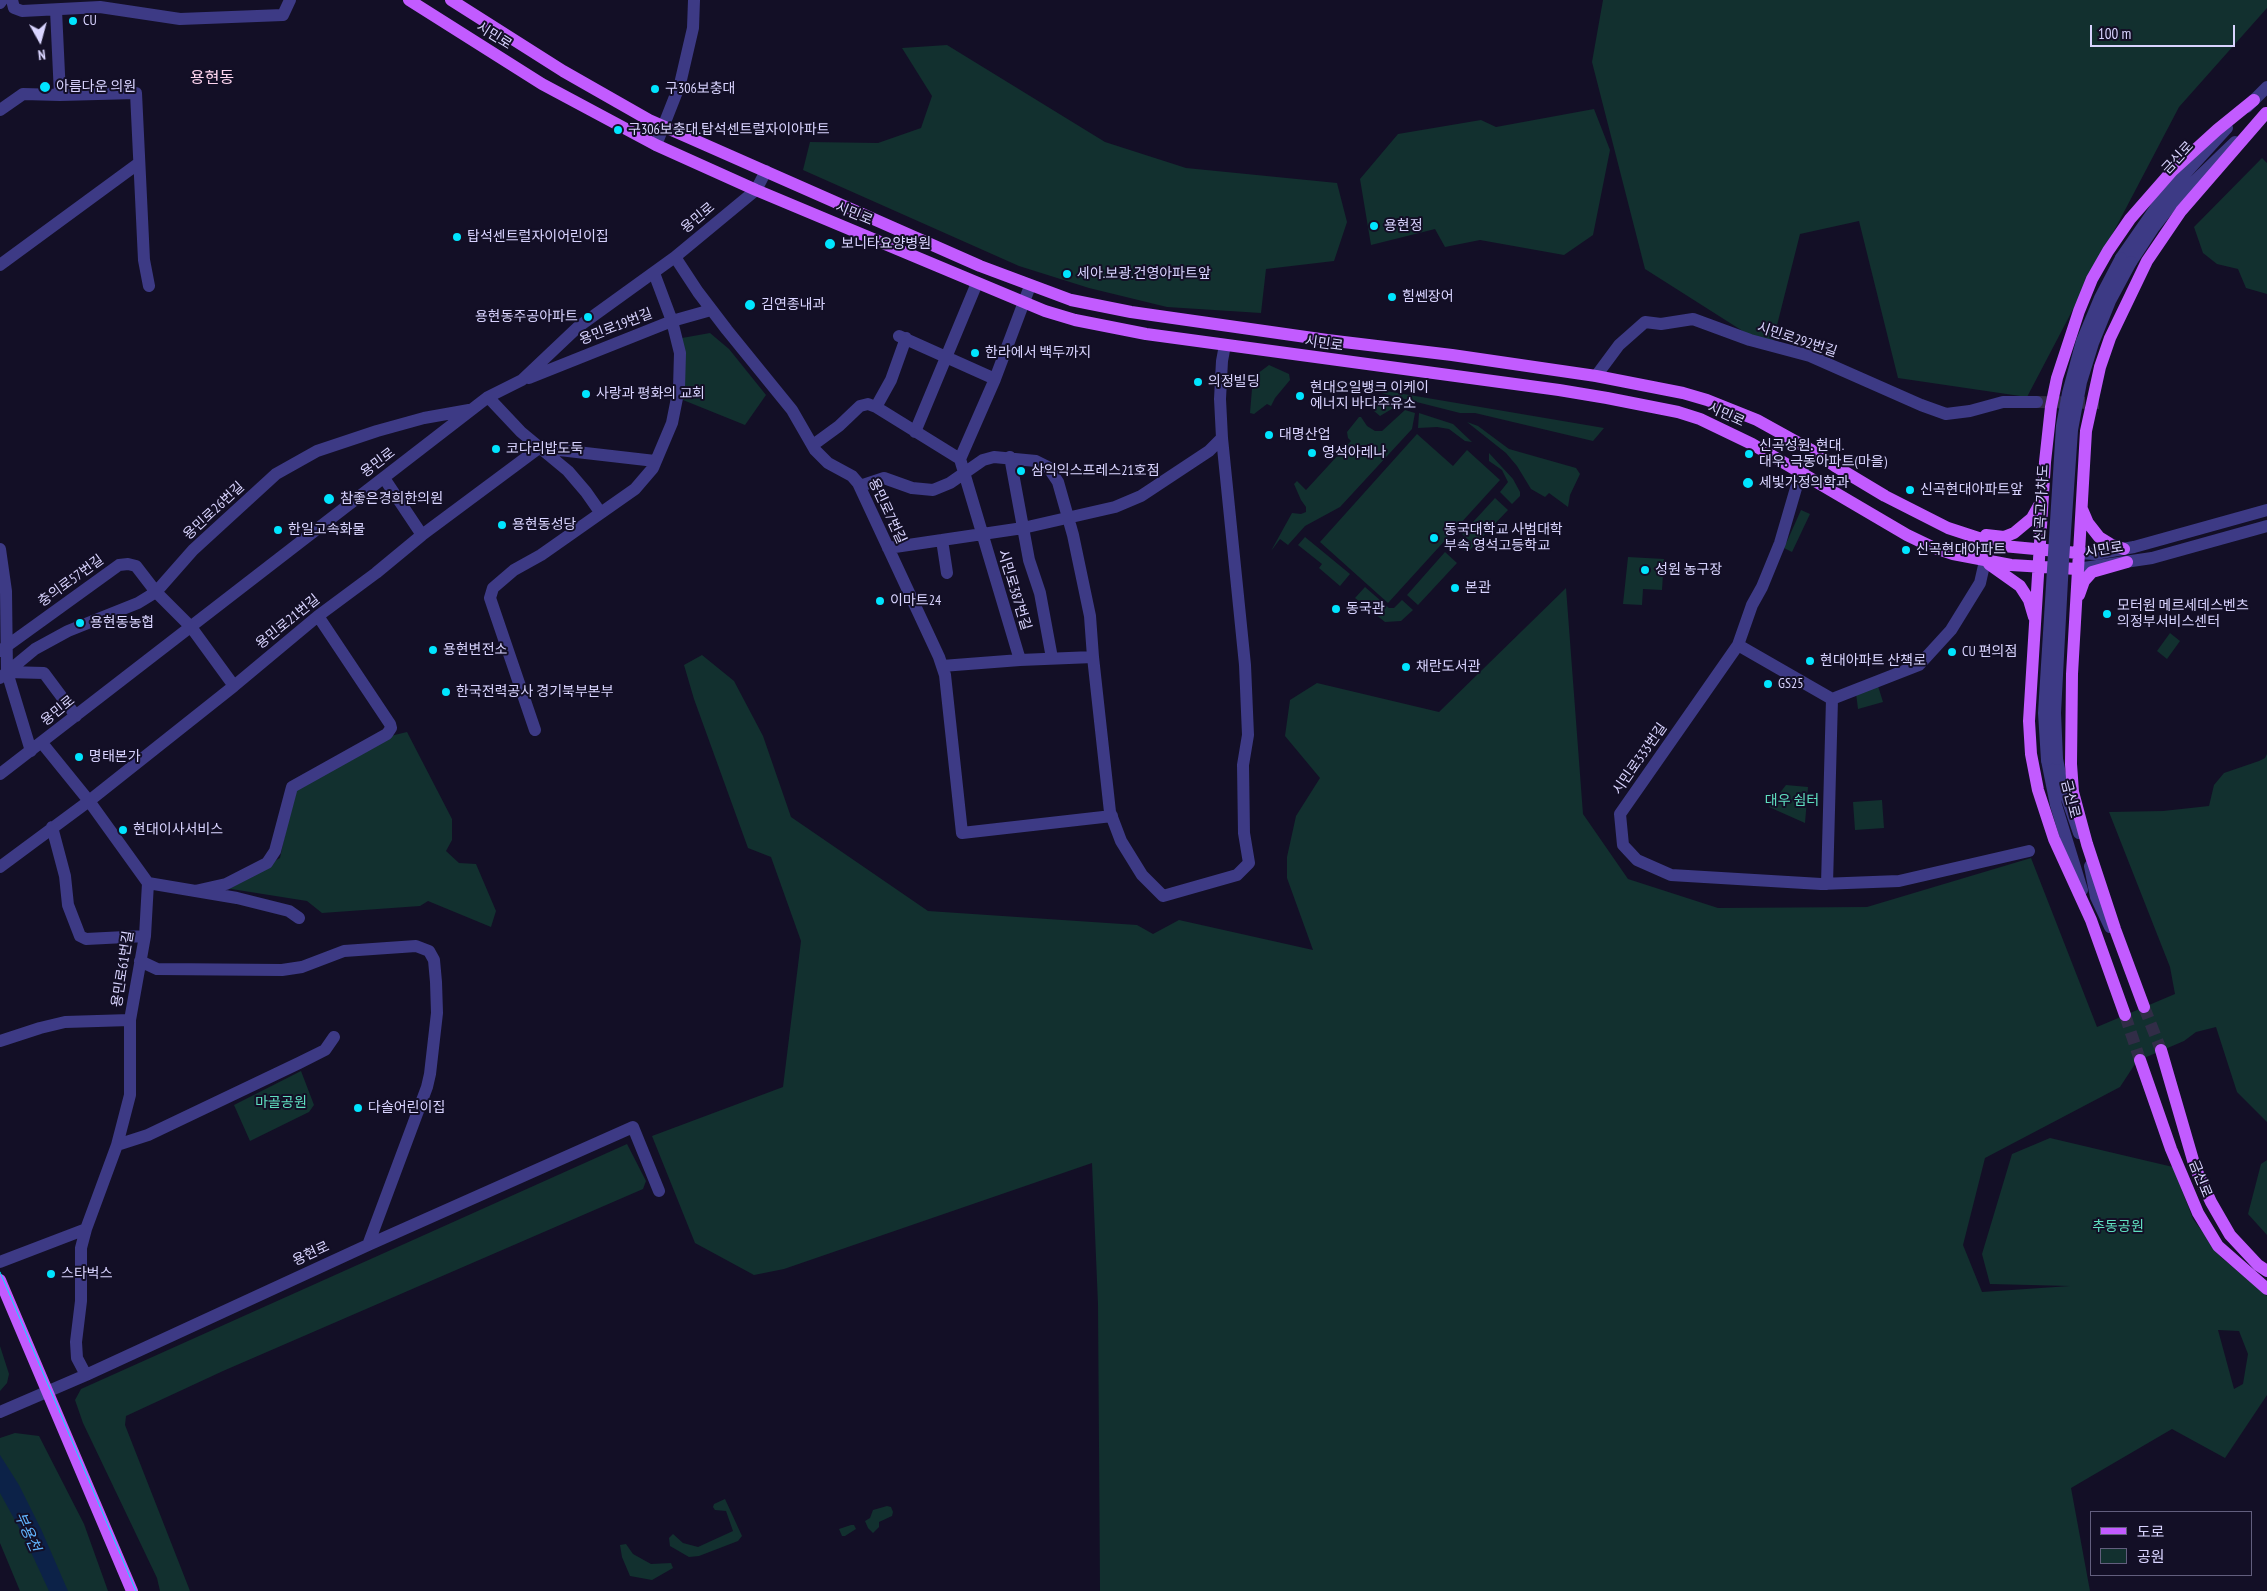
<!DOCTYPE html>
<meta charset="utf-8">
<style>
body{margin:0}
#map{position:relative;width:2267px;height:1591px;overflow:hidden;background:#130f26;font-family:"PT Sans Narrow","Noto Sans KR",sans-serif}
canvas{display:block}
.legend{position:absolute;left:2090px;top:1511px;width:162px;height:65px;box-sizing:border-box;background:#130f26;border:1px solid #625e7d;margin:0;padding:6px 9px;list-style:none;font-size:15px;color:#d9d4ff}
.legend li{display:flex;align-items:center;gap:10px;height:25px}
.legend b{width:25px;border:1px solid #625e7d}
.north{position:absolute;left:15px;top:15px;width:50px;height:50px;-webkit-text-stroke:4px #130f26;paint-order:stroke;rotate:173deg;font-size:14px;font-weight:700;line-height:20px;text-align:center;color:#d9d4ff}
.north::after{content:'';display:block;margin:auto;width:18px;height:22px;background:#d9d4ff;clip-path:polygon(50% 0,100% 100%,50% 72%,0 100%)}
.scale{position:absolute;left:2090px;top:25px;width:145px;height:22px;box-sizing:border-box;border:2px solid #d9d4ff;border-top:0;padding-left:6px;font-size:15px;line-height:18px;white-space:nowrap;color:#d9d4ff;-webkit-text-stroke:4px #130f26;paint-order:stroke}
</style>
<div id="map">
<canvas width="2267" height="1591"></canvas>
<ul class="legend">
<li><b style="height:6px;background:#c25bff"></b>도로</li>
<li><b style="height:14px;background:#12302f"></b>공원</li>
</ul>
<div class="north">N</div>
<div class="scale">100 m</div>
</div>
<script>
const ctx = document.querySelector('canvas').getContext('2d');
ctx.lineJoin = 'round';
function fillPath(path, color) { ctx.fillStyle = color; ctx.fill(path, 'evenodd'); }
const toPath = rows => new Path2D(rows.map(r => 'M' + r).join(''));
function stroke(path, color, width, dash) { ctx.strokeStyle = color; ctx.lineWidth = width; ctx.lineCap = dash ? 'butt' : 'round'; ctx.setLineDash(dash || []); ctx.stroke(path); }
function write(font, color, halo, rows, align = 'center') {
  ctx.font = font + ' "PT Sans Narrow","Noto Sans KR",sans-serif'; ctx.lineWidth = 4; ctx.setLineDash([]); ctx.textBaseline = 'middle'; ctx.strokeStyle = halo; ctx.fillStyle = color; for (const [text, x, y, turn = 0] of rows) {
    ctx.save(); ctx.translate(x, y); ctx.rotate((+turn || 0) * Math.PI / 180); ctx.textAlign = isNaN(turn) ? turn : align; if (halo) ctx.strokeText(text, 0, 0); ctx.fillText(text, 0, 0); ctx.restore();
  }
}
fillPath(toPath([
 [1603,0,2267,0,2267,8,2179,107,2027,397,1898,378,1859,221,1800,234,1771,349,1645,269,1592,62],
 [947,45,1105,142,1186,168,1337,183,1347,222,1334,261,1266,269,1261,313,1167,307,1089,288,1019,266,803,170,810,142,878,143,921,128,932,96,902,48],
 [1594,109,1610,150,1593,235,1564,255,1480,240,1445,247,1435,229,1371,245,1360,179,1398,134,1481,120,1496,127],
 [2262,158,2267,163,2267,294,2246,288,2238,269,2217,264,2203,253,2194,227],
 [710,333,729,349,766,395,745,425,683,400,682,338],
 [1269,365,1289,374,1290,380,1275,398,1271,406,1267,404,1254,414,1250,413,1253,377],
 [1380,390,1604,428,1593,441,1475,413,1460,413,1381,393],
 [1374,403,1395,407,1380,416,1374,411],
 [1405,410,1415,413,1412,429,1340,507,1305,526,1288,545,1280,539,1271,551,1292,513,1301,514,1306,512,1306,507,1301,500,1294,484,1297,481,1306,490,1351,441,1348,438,1347,432,1359,417,1361,417,1367,426,1375,431,1382,431],
 [1419,413,1453,424,1472,442,1465,441,1449,429,1437,427,1418,428],
 [1467,422,1478,426,1509,449,1576,468,1580,474,1570,495,1568,507,1549,493,1545,497,1531,489,1517,466,1506,453],
 [1417,434,1453,466,1467,450,1500,480,1388,603,1320,542],
 [1489,453,1513,479,1520,492,1520,496,1512,504,1500,492,1508,482,1502,470,1489,461],
 [1495,498,1508,510,1467,553,1456,543,1462,537,1468,545,1471,542,1462,534],
 [1801,510,1810,514,1792,552,1784,548],
 [1305,537,1350,574,1340,586,1319,568,1322,564,1298,545],
 [1445,552,1457,563,1418,605,1407,595],
 [1628,557,1664,559,1662,590,1643,589,1642,605,1623,604],
 [1365,587,1389,608,1394,608,1402,600,1413,610,1401,621,1385,622,1355,598],
 [1566,588,1583,814,1628,879,1718,908,1867,907,2031,858,2097,1027,2175,994,2170,967,2109,812,2163,811,2209,806,2214,785,2224,773,2259,761,2265,758,2267,754,2267,1122,2237,1092,2216,1027,2196,1032,2184,1041,2137,1061,2120,1087,1985,1158,1963,1245,1982,1292,2070,1286,1990,1284,1982,1254,2012,1154,2050,1138,2173,1167,2193,1219,2221,1257,2267,1296,2267,1395,2225,1458,2172,1429,2071,1488,2090,1591,1100,1591,1098,1304,1092,1163,784,1269,754,1275,695,1243,652,1136,783,1087,801,941,771,857,748,848,694,699,684,665,702,655,734,681,763,736,791,817,928,911,1137,925,1153,934,1179,920,1313,950,1287,878,1287,857,1296,816,1320,778,1285,736,1290,700,1317,683,1439,712],
 [2218,1330,2239,1331,2248,1354,2243,1384,2234,1389],
 [2170,633,2180,641,2167,659,2157,651],
 [1878,686,1883,702,1858,709,1856,693],
 [407,732,452,819,452,840,446,851,459,863,476,864,496,911,491,927,428,901,420,906,322,913,307,901,225,888,280,858,295,786,382,738],
 [1786,785,1808,787,1805,823,1769,807],
 [1882,800,1884,828,1855,830,1853,802],
 [301,1071,314,1105,309,1112,250,1141,234,1105],
 [627,1144,646,1181,643,1189,223,1371,126,1416,125,1425,190,1591,160,1591,157,1578,83,1423,75,1400,81,1389],
 [2267,1160,2267,1235,2248,1214,2261,1164],
 [0,1346,9,1374,7,1383,0,1391],
 [15,1433,39,1436,84,1524,108,1591,20,1591,0,1543,0,1438],
 [725,1499,742,1536,738,1541,699,1556,689,1557,670,1546,669,1538,673,1534,683,1543,698,1547,733,1531,726,1511,715,1510,713,1507,714,1504],
 [887,1506,891,1507,893,1512,892,1516,879,1522,879,1527,873,1533,868,1528,865,1521,870,1518,873,1510],
 [851,1525,854,1525,856,1529,845,1536,842,1536,839,1529],
 [626,1544,633,1554,651,1564,671,1563,673,1568,652,1580,630,1576,622,1557,620,1545]
]), '#12302f');
fillPath(toPath([
 [0,1455,19,1485,41,1529,68,1591,49,1591,23,1535,0,1493]
]), '#0c2248');
stroke(toPath([
 [2037,402,2099,403]
]), '#312d47', 12, [12, 6]);
stroke(toPath([
 [2144,1007,2161,1050],
 [2125,1015,2140,1060]
]), '#312d47', 12, [12, 6]);
stroke(toPath([
 [12,0,14,8,22,11,100,7,180,19,283,15,290,0],
 [0,3,2,0],
 [56,10,60,95,136,93,144,260,149,286],
 [2247,107,2267,87],
 [0,110,23,94,60,95],
 [656,145,680,84,693,28,694,0],
 [675,257,698,292,727,330,792,410,815,450,828,463,852,476,858,483,939,657,945,675,962,833,1112,816],
 [2121,258,2162,199,2227,128],
 [2131,262,2154,227,2175,200,2235,142],
 [0,265,139,163],
 [654,273,672,321,711,310],
 [1030,286,995,379,960,459,1020,660,1093,657,1110,812,1121,841,1142,875,1163,896,1237,875,1249,863,1244,833,1243,765,1248,735,1245,665,1222,438],
 [899,336,995,379],
 [1596,376,1619,345,1645,322,1661,324,1693,319,1750,340,1810,356,1921,405,1946,414,1970,411,2003,402,2037,402],
 [529,378,672,321,680,353,679,388,672,423,653,468,635,489,541,555,514,570,493,588,490,598,535,730],
 [488,397,521,432,568,471,586,492,600,512],
 [876,407,960,459],
 [915,432,977,283],
 [813,445,839,426,860,406,868,404,876,407,891,380,906,338],
 [542,448,655,461],
 [1813,451,1801,471,1780,543,1762,587,1752,605,1738,645,1620,814,1623,845,1637,860,1671,875,1821,884,1899,881,2029,851],
 [1010,457,1029,560,1040,593,1052,658],
 [384,478,422,535],
 [860,486,884,478,912,488,933,490,950,483,983,460,994,457,1036,461,1048,467,1058,482,1073,535,1090,616,1093,657],
 [942,540,947,573],
 [888,548,1023,528,1115,507,1141,496,1209,451,1222,438,1220,399,1222,361,1225,345],
 [0,549,6,591,7,672,31,751],
 [2078,553,2095,554,2134,547,2267,510],
 [2077,569,2152,558,2267,526],
 [1738,645,1832,699,1919,665,1951,630,1980,583,1985,561],
 [0,651,119,565,128,564,136,566,156,592,191,627,234,686],
 [942,666,1020,660],
 [7,672,44,673,76,716],
 [0,678,35,649,68,631,138,603,156,592,193,550,276,474,317,451,377,431,424,418,469,410],
 [42,743,89,801,148,883,145,936,130,1020,130,1095,117,1145,86,1229,81,1248,81,1301,76,1342,77,1358,86,1375],
 [2057,759,2062,784,2079,833],
 [2047,760,2056,805,2082,890],
 [0,774,488,397,522,380,578,327,675,257,756,190,766,171],
 [52,827,65,876,68,905,80,936,86,939,145,936],
 [2090,866,2096,897,2110,927],
 [0,867,89,801,234,686,318,616,376,573,422,535,539,448],
 [148,883,237,898,289,911,299,918],
 [1827,884,1832,699],
 [195,891,226,884,267,863,275,851,292,787,387,734,391,728,390,724,318,616],
 [140,961,157,969,282,970,302,967,344,951,416,946,429,951,434,960,436,982,437,1013,430,1074,427,1087,368,1245],
 [0,1041,40,1028,65,1022,130,1020],
 [117,1145,148,1135,299,1063,325,1050,334,1037],
 [0,1262,86,1229],
 [0,1412,86,1375,368,1245,633,1127,659,1191]
]), '#3d3a85', 12);
stroke(toPath([
 [409,0,542,84,656,145,756,190,1045,311,1075,320,1146,334,1559,390,1607,398,1678,412,1700,419,1752,444,1907,535,1932,547,1953,554,2011,565,2077,569],
 [451,0,563,71,649,120,980,266,1071,300,1131,312,1327,340,1452,355,1596,376,1683,393,1707,400,1757,420,1813,451,1835,466,1885,496,1948,528,2003,546,2078,553],
 [2082,509,2088,523,2099,537,2112,545,2124,549],
 [1986,535,2004,537,2014,533,2032,518,2041,502],
 [1989,564,2020,586,2029,600,2034,617],
 [2079,595,2084,581,2092,572,2127,562],
 [2144,1007,2115,929,2087,844,2073,792,2071,764,2072,674,2086,431,2100,367,2110,338,2147,261,2181,211,2266,113],
 [2125,1015,2091,920,2054,839,2038,790,2031,754,2029,721,2045,462,2051,407,2057,378,2079,311,2092,279,2108,251,2130,219,2172,171,2217,130,2254,100],
 [2161,1050,2195,1167,2211,1202,2230,1235,2258,1265,2267,1271],
 [2140,1060,2171,1149,2198,1213,2218,1246,2267,1289],
 [0,1280,132,1591]
]), '#c25bff', 12);
stroke(toPath([
 [0,1272,136,1591]
]), '#00e5ff', 1);
stroke(toPath([
 [2057,759,2055,713,2063,561,2072,430,2081,382,2093,343,2110,301,2131,262],
 [2047,760,2044,713,2062,426,2068,393,2082,341,2100,298,2121,258]
]), '#3d3a85', 12);
for (const [x, y, r, color] of [
 [73,21,5,"#00e5ff"],
 [45,87,6,"#00e5ff"],
 [655,89,5,"#00e5ff"],
 [618,130,5,"#00e5ff"],
 [1374,226,5,"#00e5ff"],
 [457,237,5,"#00e5ff"],
 [830,244,6,"#00e5ff"],
 [1067,274,5,"#00e5ff"],
 [1392,297,5,"#00e5ff"],
 [750,305,6,"#00e5ff"],
 [588,317,5,"#00e5ff"],
 [975,353,5,"#00e5ff"],
 [1198,382,5,"#00e5ff"],
 [586,394,5,"#00e5ff"],
 [1300,396,5,"#00e5ff"],
 [1269,435,5,"#00e5ff"],
 [496,449,5,"#00e5ff"],
 [1312,453,5,"#00e5ff"],
 [1749,454,5,"#00e5ff"],
 [1021,471,5,"#00e5ff"],
 [1748,483,6,"#00e5ff"],
 [1910,490,5,"#00e5ff"],
 [329,499,6,"#00e5ff"],
 [502,525,5,"#00e5ff"],
 [278,530,5,"#00e5ff"],
 [1434,538,5,"#00e5ff"],
 [1906,550,5,"#00e5ff"],
 [1645,570,5,"#00e5ff"],
 [1455,588,5,"#00e5ff"],
 [880,601,5,"#00e5ff"],
 [1336,609,5,"#00e5ff"],
 [2107,614,5,"#00e5ff"],
 [80,623,5,"#00e5ff"],
 [433,650,5,"#00e5ff"],
 [1952,652,5,"#00e5ff"],
 [1810,661,5,"#00e5ff"],
 [1406,667,5,"#00e5ff"],
 [1768,684,5,"#00e5ff"],
 [446,692,5,"#00e5ff"],
 [79,757,5,"#00e5ff"],
 [123,830,5,"#00e5ff"],
 [358,1108,5,"#00e5ff"],
 [51,1274,5,"#00e5ff"]
]) { const dot = new Path2D(); dot.arc(x, y, r, 0, 2 * Math.PI); ctx.fillStyle = color; ctx.fill(dot); stroke(dot, '#130f26', 2); }
write('14px', '#d9d4ff', '#130f26', [
 ["CU",83,21],
 ["아름다운 의원",56,87],
 ["구306보충대",665,89],
 ["구306보충대.탑석센트럴자이아파트",628,130],
 ["용현정",1384,226],
 ["탑석센트럴자이어린이집",467,237],
 ["보니타요양병원",841,244],
 ["세아.보광.건영아파트앞",1077,274],
 ["힘쎈장어",1402,297],
 ["김연종내과",761,305],
 ["용현동주공아파트",578,317,"right"],
 ["한라에서 백두까지",985,353],
 ["의정빌딩",1208,382],
 ["현대오일뱅크 이케이",1310,388],
 ["에너지 바다주유소",1310,404],
 ["사랑과 평화의 교회",596,394],
 ["대명산업",1279,435],
 ["신곡성원. 현대.",1759,446],
 ["대우. 극동아파트(마을)",1759,462],
 ["코다리밥도둑",506,449],
 ["영석아레나",1322,453],
 ["삼익익스프레스21호점",1031,471],
 ["세빛가정의학과",1759,483],
 ["신곡현대아파트앞",1920,490],
 ["참좋은경희한의원",340,499],
 ["용현동성당",512,525],
 ["한일고속화물",288,530],
 ["동국대학교 사범대학",1444,530],
 ["부속 영석고등학교",1444,546],
 ["신곡현대아파트",1916,550],
 ["성원 농구장",1655,570],
 ["본관",1465,588],
 ["이마트24",890,601],
 ["모터원 메르세데스벤츠",2117,606],
 ["의정부서비스센터",2117,622],
 ["동국관",1346,609],
 ["용현동농협",90,623],
 ["용현변전소",443,650],
 ["CU 편의점",1962,652],
 ["현대아파트 산책로",1820,661],
 ["채란도서관",1416,667],
 ["GS25",1778,684],
 ["한국전력공사 경기북부본부",456,692],
 ["명태본가",89,757],
 ["현대이사서비스",133,830],
 ["다솔어린이집",368,1108],
 ["스타벅스",61,1274]
], 'left');
write('14px', '#d9d4ff', '#130f26', [
 ["시민로",494,36,32],
 ["금신로",2178,158,-47],
 ["시민로",854,214,22],
 ["용민로",698,218,-40],
 ["용민로19번길",616,327,-21],
 ["시민로292번길",1797,340,18],
 ["시민로",1324,344,8],
 ["시민로",1726,415,24],
 ["용민로",378,463,-37],
 ["신곡고가차도",2042,503,-87],
 ["용민로26번길",214,511,-43],
 ["용민로7번길",887,511,65],
 ["시민로",2104,550,-9],
 ["충의로57번길",71,581,-36],
 ["시민로387번길",1014,590,73],
 ["용민로21번길",288,622,-39],
 ["용민로",58,711,-39],
 ["시민로333번길",1640,759,-55],
 ["금신로",2070,799,76],
 ["용민로61번길",123,969,-81],
 ["금신로",2200,1179,68],
 ["용현로",311,1254,-25]
]);
write('14px', '#5fe0c0', '#130f26', [
 ["대우 쉼터",1792,801],
 ["마골공원",281,1103],
 ["추동공원",2118,1227]
]);
write('italic 15px', '#62b6ff', '#130f26', [
 ["부용천",27,1532,66]
]);
write('16px', '#ffd6f0', '#130f26', [
 ["용현동",212,78]
]);
</script>
